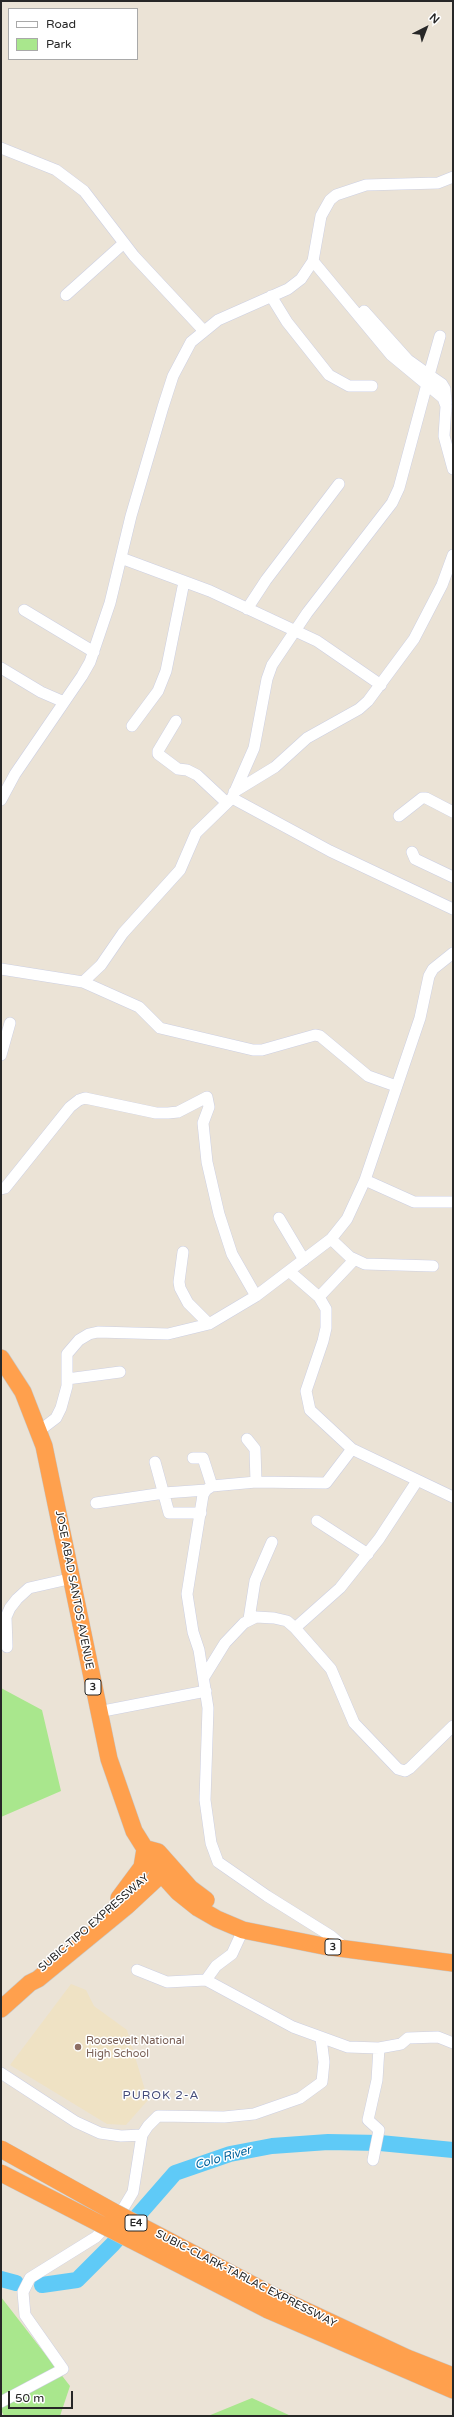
<!DOCTYPE html>
<style>
body{margin:0}
#map{position:relative;width:454px;height:2417px;overflow:hidden;background:#ebe3d6;font-family:"Varela Round",sans-serif}
canvas{display:block}
.frame{position:absolute;inset:0;border:2px solid #272727;pointer-events:none}
.legend{position:absolute;left:8px;top:8px;width:130px;height:52px;box-sizing:border-box;background:#fff;border:1px solid #a9a9a9;margin:0;padding:5px 7px;list-style:none;font-size:12px;color:#272727}
.legend li{display:flex;align-items:center;gap:8px;height:20px}
.legend b{width:20px;border:1px solid #a9a9a9}
.north{position:absolute;left:406px;top:8px;width:40px;height:40px;-webkit-text-stroke:3px #fff;paint-order:stroke;rotate:42deg;font-size:11px;font-weight:700;line-height:16px;text-align:center;color:#272727}
.north::after{content:'';display:block;margin:auto;width:14px;height:18px;background:#272727;clip-path:polygon(50% 0,100% 100%,50% 72%,0 100%)}
.scale{position:absolute;left:8px;top:2391px;width:65px;height:18px;box-sizing:border-box;border:2px solid #272727;border-top:0;padding-left:5px;font-size:12px;line-height:14px;white-space:nowrap;color:#272727;-webkit-text-stroke:3px #fff;paint-order:stroke}
</style>
<div id="map">
<canvas width="454" height="2417"></canvas>
<div class="frame"></div>
<ul class="legend">
<li><b style="height:5px;background:#fff"></b>Road</li>
<li><b style="height:11px;background:#a9e78d"></b>Park</li>
</ul>
<div class="north">N</div>
<div class="scale">50 m</div>
</div>
<script>
const ctx = document.querySelector('canvas').getContext('2d');
ctx.lineJoin = 'round';
function fillPath(path, color) { ctx.fillStyle = color; ctx.fill(path, 'evenodd'); }
const toPath = rows => new Path2D(rows.map(r => 'M' + r).join(''));
function stroke(path, color, width, dash) { ctx.strokeStyle = color; ctx.lineWidth = width; ctx.lineCap = dash ? 'butt' : 'round'; ctx.setLineDash(dash || []); ctx.stroke(path); }
function write(font, color, halo, rows, align = 'center') {
  ctx.font = font + ' "Varela Round",sans-serif'; ctx.lineWidth = 3; ctx.setLineDash([]); ctx.textBaseline = 'middle'; ctx.strokeStyle = halo; ctx.fillStyle = color; for (const [text, x, y, turn = 0] of rows) {
    ctx.save(); ctx.translate(x, y); ctx.rotate((+turn || 0) * Math.PI / 180); ctx.textAlign = isNaN(turn) ? turn : align; if (halo) ctx.strokeText(text, 0, 0); ctx.fillText(text, 0, 0); ctx.restore();
  }
}
fillPath(toPath([
 [71,1984,86,1990,94,2006,127,2030,148,2100,126,2125,107,2124,10,2065]
]), '#efe2c4');
fillPath(toPath([
 [1,1688,42,1710,61,1791,1,1817],
 [1,2297,70,2386,60,2416,4,2416,1,2410],
 [252,2398,291,2416,208,2416]
]), '#a9e78d');
stroke(toPath([
 [1,2279,16,2283],
 [42,2285,77,2280,113,2244,175,2173,230,2154,272,2146,328,2142,380,2143,453,2150]
]), '#5fcaf7', 16);
const minor = toPath([
 [1,148,56,170,84,191,134,256,203,330],
 [313,261,391,355,443,398,446,406,444,436,453,469],
 [66,295,124,243],
 [271,296,287,322,329,375,349,386,372,386],
 [364,311,408,360,429,375],
 [440,336,429,375,442,384,445,389,446,403],
 [121,558,210,591,317,641,381,685],
 [247,609,266,580,339,484],
 [24,610,94,652],
 [1,668,41,692,64,702],
 [176,721,158,751,158,754,178,769,187,770,197,775,227,803],
 [132,726,158,691,166,671,184,582],
 [234,792,275,767,307,738,359,709,368,701,414,639,442,585,453,555],
 [232,798,330,851,453,909],
 [1,800,15,774,82,676,90,662,110,603,131,516,163,407,173,376,191,342,218,320,288,289,301,279,313,261,321,216,330,200,336,195,366,185,438,183,453,177],
 [399,816,422,798,426,798,453,812],
 [412,852,415,859,453,877],
 [1,969,83,982,139,1007,160,1028,253,1050,262,1050,315,1035,320,1036,368,1076,396,1086],
 [83,982,101,965,123,933,180,870,196,833,232,798,254,748,267,679,272,665,307,613,392,503,399,488,427,384],
 [1,1055,10,1023],
 [365,1180,414,1202,453,1202],
 [1,1189,5,1188,70,1107,79,1100,85,1098,156,1113,168,1113,178,1112,207,1097,209,1107,203,1123,207,1162,219,1214,232,1254,256,1296],
 [279,1218,304,1260],
 [331,1239,350,1257,365,1264,433,1266],
 [183,1252,179,1282,180,1288,188,1303,209,1324],
 [289,1271,319,1297,326,1309,326,1328,323,1341,306,1391,310,1410,352,1449,453,1497],
 [319,1297,354,1260],
 [67,1379,120,1372],
 [39,1431,56,1418,61,1408,67,1386,67,1354,79,1340,89,1334,98,1332,168,1334,209,1324,256,1296,331,1239,347,1219,365,1180,420,1018,429,976,433,969,453,953],
 [247,1439,255,1449,256,1482],
 [193,1458,203,1458,212,1486],
 [155,1462,169,1513,201,1513],
 [96,1503,164,1493,206,1490],
 [317,1521,368,1554],
 [249,1619,255,1581,272,1542],
 [295,1628,340,1588,379,1539,417,1481],
 [7,1647,6,1617,10,1608,17,1599,29,1588,73,1578],
 [204,1677,225,1643,244,1623,256,1617,274,1618,287,1621,295,1628,331,1669,354,1723,398,1769,405,1771,410,1768,453,1726],
 [98,1712,206,1691],
 [345,1948,331,1936,267,1896,218,1862,211,1843,205,1800,208,1708,199,1650,193,1632,187,1594,203,1495,206,1490,212,1486,256,1482,326,1483,352,1449],
 [137,1970,167,1982,206,1980,293,2027,348,2047,379,2048,401,2044,408,2038,438,2037,453,2043],
 [206,1980,216,1966,232,1954,243,1930],
 [1,2073,76,2122,100,2133,121,2136,142,2135],
 [373,2160,379,2130,368,2120,377,2080,379,2048],
 [1,2402,63,2369,25,2315,23,2292,30,2278,96,2237,124,2207,133,2192,142,2135,148,2126,158,2116,224,2117,254,2114,300,2098,322,2082,324,2062,321,2038]
]);
const highway = toPath([
 [1,1358,23,1392,44,1446,109,1759,134,1831,159,1871,178,1892,198,1908,217,1919,243,1930,323,1946,453,1963],
 [147,1849,158,1852,190,1888,206,1900],
 [119,1898,142,1867,145,1849],
 [1,2009,30,1983,38,1979,127,1906,155,1880,159,1871],
 [272,2295,407,2358,453,2376],
 [268,2310,453,2390]
]);
stroke(minor, '#cccfe2', 12);
stroke(highway, '#c7c7c7', 18);
stroke(minor, '#fff', 11);
stroke(highway, '#ffa04d', 17);
const highwayBridge = toPath([
 [1,2149,114,2212,272,2295],
 [1,2173,268,2310]
]);
stroke(highwayBridge, '#c7c7c7', 18, []);
stroke(highwayBridge, '#ffa04d', 17);
for (const [x, y, r, color] of [
 [78,2047,4,"#8d6e63"]
]) { const dot = new Path2D(); dot.arc(x, y, r, 0, 2 * Math.PI); ctx.fillStyle = color; ctx.fill(dot); stroke(dot, '#fff', 1.5); }
for (const [x, y, w] of [
 [93,1687,16],
 [333,1947,16],
 [136,2223,22]
]) { const box = new Path2D(); box.roundRect(x - w / 2, y - 8, w, 16, 3); ctx.fillStyle = '#fff'; ctx.fill(box); stroke(box, '#272727', 1); }
write('bold 10px', '#272727', null, [
 ["3",93,1687],
 ["3",333,1947],
 ["E4",136,2223]
]);
write('11px', '#272727', '#fff', [
 ["JOSE ABAD SANTOS AVENUE",74,1590,79],
 ["SUBIC-TIPO EXPRESSWAY",94,1923,-41],
 ["SUBIC-CLARK-TARLAC EXPRESSWAY",246,2279,27]
]);
write('11px', '#785e54', '#fff', [
 ["Roosevelt National",86,2041],
 ["High School",86,2054]
], 'left');
ctx.letterSpacing = '1px';
write('12px', '#454c7a', '#fff', [
 ["PUROK 2-A",161,2096]
]);
ctx.letterSpacing = '0px';
write('italic 12px', '#03649e', '#fff', [
 ["Colo River",223,2158,-16]
]);
</script>
